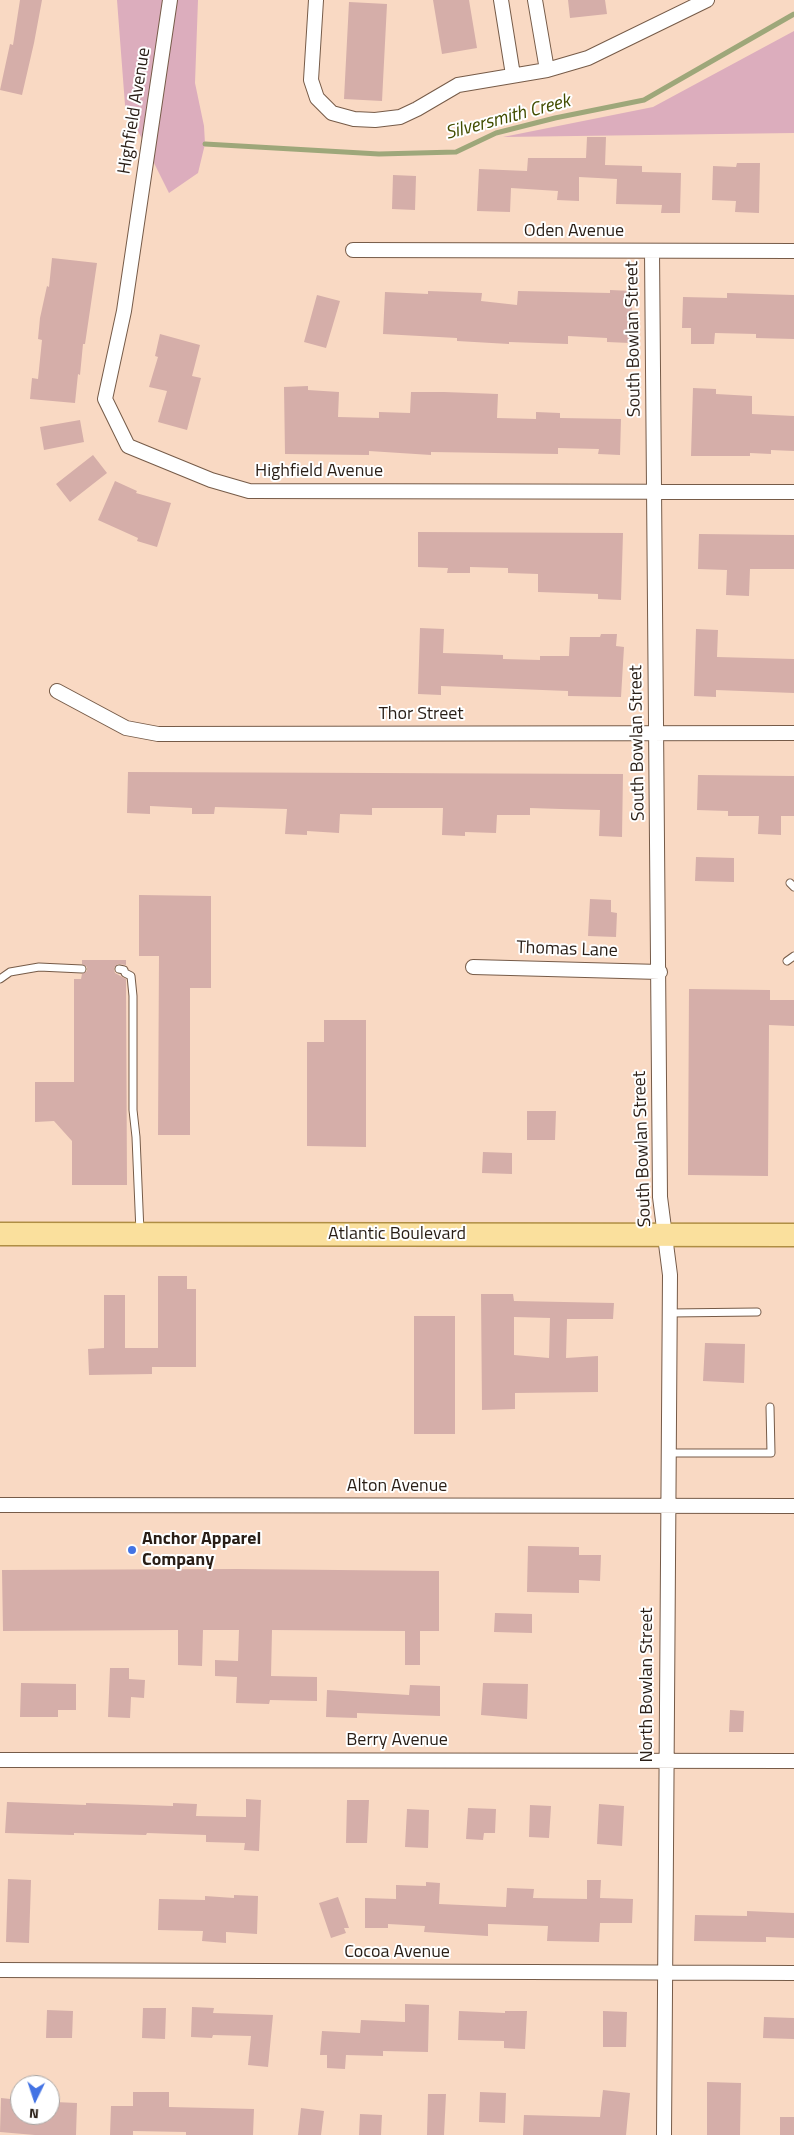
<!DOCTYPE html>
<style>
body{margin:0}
#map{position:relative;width:794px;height:2135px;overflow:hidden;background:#f9d9c3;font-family:"Titillium Web",sans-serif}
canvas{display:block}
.north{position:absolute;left:10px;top:2075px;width:50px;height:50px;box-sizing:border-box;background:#fff;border:1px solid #a9a5a2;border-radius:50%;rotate:184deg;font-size:14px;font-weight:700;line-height:20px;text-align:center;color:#291e16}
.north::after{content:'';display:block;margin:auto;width:18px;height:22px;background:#4373e4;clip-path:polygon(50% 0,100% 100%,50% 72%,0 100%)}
</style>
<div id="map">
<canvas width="794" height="2135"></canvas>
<div class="north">N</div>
</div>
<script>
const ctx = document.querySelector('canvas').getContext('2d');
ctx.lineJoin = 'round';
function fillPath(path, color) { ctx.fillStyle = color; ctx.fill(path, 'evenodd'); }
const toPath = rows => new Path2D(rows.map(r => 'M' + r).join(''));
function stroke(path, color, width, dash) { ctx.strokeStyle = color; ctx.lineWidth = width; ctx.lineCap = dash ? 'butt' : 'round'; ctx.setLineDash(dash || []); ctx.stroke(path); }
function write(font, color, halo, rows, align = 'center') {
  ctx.font = font + ' "Titillium Web",sans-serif'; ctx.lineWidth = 4; ctx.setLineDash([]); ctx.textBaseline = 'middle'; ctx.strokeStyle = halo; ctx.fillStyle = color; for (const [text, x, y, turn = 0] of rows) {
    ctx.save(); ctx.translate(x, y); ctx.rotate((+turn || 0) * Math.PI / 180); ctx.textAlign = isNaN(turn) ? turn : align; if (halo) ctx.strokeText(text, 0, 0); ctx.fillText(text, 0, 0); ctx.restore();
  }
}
fillPath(toPath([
 [117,0,198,0,195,83,204,126,205,144,198,173,169,193,125,105],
 [794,31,794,133,503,137,653,107]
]), '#dcadbd');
stroke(toPath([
 [205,144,379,154,456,152,496,133,555,118,644,100,794,14]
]), '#9ea77a', 5);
fillPath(toPath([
 [20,0,42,0,34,43,22,95,0,90,10,44,13,45],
 [433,0,469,0,477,48,442,54],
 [568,0,605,0,607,14,570,18],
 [349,2,387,4,382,101,344,99],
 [587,137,606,137,605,165,642,166,642,172,681,173,680,213,661,213,662,205,616,204,617,179,579,177,579,201,557,200,558,191,511,188,510,212,477,211,479,169,527,171,528,158,586,158],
 [737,163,760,163,759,213,735,212,736,201,712,200,713,166,736,167],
 [393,175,416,176,415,210,392,209],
 [52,258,97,263,85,344,83,344,80,375,78,374,75,403,30,399,32,378,38,379,42,340,38,339,40,318,47,286,49,287],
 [610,290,633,291,630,343,607,342,607,338,568,336,568,344,509,342,509,344,457,341,457,338,383,334,385,292,428,294,428,291,482,293,481,301,517,305,518,291,610,293],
 [727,293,794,295,794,339,756,338,756,334,715,333,714,344,691,344,691,328,682,328,683,297,727,298],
 [317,295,340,301,326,348,304,342],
 [160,334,200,345,192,376,201,378,187,430,158,422,167,391,149,387,158,357,155,356],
 [308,386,308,390,339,392,338,417,379,418,379,412,410,413,411,392,444,392,498,394,497,418,536,419,536,412,560,413,560,418,621,419,620,455,598,454,599,449,558,448,558,454,431,452,431,455,369,451,369,455,285,454,284,387],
 [693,388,716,389,716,394,752,396,752,414,794,416,794,451,771,450,771,454,750,453,750,456,691,456],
 [80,420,84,442,44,450,40,427],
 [93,455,107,473,70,502,56,484],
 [115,481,137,491,136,493,171,503,157,547,137,541,138,538,98,520],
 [418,532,623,533,621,600,598,599,598,594,538,592,538,574,508,573,508,568,470,567,470,573,447,573,448,568,418,567],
 [699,534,794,535,794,569,750,569,749,596,726,595,727,570,698,569],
 [420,628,444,629,443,653,503,655,503,659,540,660,540,656,569,656,570,637,600,637,601,634,617,634,616,646,624,647,621,697,568,696,568,691,441,686,441,695,418,694],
 [696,629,718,630,717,657,794,659,794,693,716,690,716,697,694,696],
 [128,772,623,774,622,837,599,836,600,810,561,809,530,808,530,815,497,815,496,833,465,832,465,836,442,835,443,808,372,808,372,815,340,814,339,833,307,831,307,835,285,834,287,809,215,807,214,814,192,814,192,808,150,806,150,814,127,813],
 [698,775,794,776,794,816,781,816,781,835,758,834,759,816,728,816,728,811,697,810],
 [696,857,734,858,734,882,695,881],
 [139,895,211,896,211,988,190,988,190,1135,158,1135,159,956,139,956],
 [590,899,611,900,611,912,617,913,616,937,588,936],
 [82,960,126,960,126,965,118,964,114,968,115,973,126,979,126,983,127,1185,72,1185,72,1141,54,1121,35,1122,35,1082,74,1082,74,979,81,979,82,974,87,971,87,967,82,964],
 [689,989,770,990,770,1000,794,1000,794,1026,769,1025,768,1176,688,1175],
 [324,1020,366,1020,366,1147,307,1146,307,1042,324,1042],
 [527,1111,556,1111,555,1140,527,1140],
 [483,1152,512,1153,512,1174,482,1173],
 [158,1276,187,1276,187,1289,196,1289,196,1367,152,1367,152,1374,89,1375,88,1349,104,1348,104,1295,125,1295,125,1348,158,1348],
 [481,1294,513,1294,514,1301,614,1303,613,1319,567,1319,566,1358,598,1356,598,1392,515,1393,515,1409,482,1410],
 [514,1317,550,1318,549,1358,514,1355],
 [414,1316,455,1316,455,1434,414,1434],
 [705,1343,745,1344,744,1383,703,1381],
 [528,1546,579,1547,579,1555,601,1555,600,1581,579,1580,579,1593,527,1592],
 [237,1569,439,1571,439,1631,420,1631,420,1665,405,1665,405,1631,272,1630,271,1676,317,1677,317,1701,270,1700,269,1704,236,1703,237,1677,215,1676,215,1660,238,1661,239,1630,203,1630,202,1666,178,1665,178,1630,3,1631,2,1570],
 [495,1613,532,1614,532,1633,494,1632],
 [110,1668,129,1668,129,1679,145,1680,144,1698,131,1697,130,1718,108,1717],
 [21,1683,76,1684,76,1710,58,1710,58,1717,20,1717],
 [483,1683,528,1684,527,1719,481,1715],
 [410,1685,440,1686,440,1716,357,1713,357,1718,326,1717,327,1690,409,1695],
 [730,1710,744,1711,743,1732,729,1732],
 [246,1799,261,1800,259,1851,244,1850,245,1843,206,1842,206,1835,147,1833,146,1835,74,1833,74,1835,5,1833,7,1802,86,1805,86,1803,173,1806,173,1803,197,1804,196,1816,246,1817],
 [347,1800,369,1800,367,1843,346,1843],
 [599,1804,624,1806,622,1846,597,1844],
 [530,1805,551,1806,549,1838,529,1837],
 [468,1808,496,1809,495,1833,484,1833,483,1840,466,1839],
 [407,1809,429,1810,428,1848,405,1847],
 [8,1879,31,1880,29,1943,6,1942],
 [587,1880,601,1880,600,1898,633,1899,632,1923,600,1923,599,1942,547,1941,548,1926,488,1924,488,1936,424,1932,425,1926,388,1924,388,1928,365,1928,365,1898,396,1899,396,1885,426,1886,426,1882,440,1883,439,1904,506,1907,507,1888,534,1889,533,1898,587,1899],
 [234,1895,258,1896,257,1934,226,1932,226,1943,202,1941,203,1931,158,1930,159,1899,205,1900,205,1896,234,1898],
 [338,1897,349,1928,344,1928,346,1933,331,1938,319,1903],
 [747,1911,794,1913,794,1938,766,1937,766,1942,694,1941,695,1915,747,1916],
 [405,2004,429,2005,428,2052,383,2051,383,2056,346,2055,345,2069,327,2068,327,2055,320,2055,322,2031,360,2033,361,2020,405,2022],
 [192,2007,214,2008,213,2013,273,2015,268,2067,248,2065,251,2036,213,2035,212,2038,191,2037],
 [143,2008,166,2008,165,2039,142,2038],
 [47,2010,73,2011,72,2038,46,2038],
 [459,2011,505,2013,505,2011,527,2011,525,2049,504,2048,504,2041,458,2040],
 [603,2011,627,2012,626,2047,603,2047],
 [764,2017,794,2018,794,2039,763,2038],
 [707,2082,741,2083,740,2135,707,2135],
 [603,2090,630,2093,626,2135,523,2135,524,2115,600,2117],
 [133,2092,169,2092,169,2107,254,2109,253,2135,186,2135,186,2132,133,2131,133,2135,110,2135,111,2106,133,2106],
 [480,2092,506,2093,505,2123,479,2122],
 [428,2094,446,2094,444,2135,427,2135],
 [1,2098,20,2100,20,2115,55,2115,55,2102,77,2103,76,2135,35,2135,0,2132],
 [301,2108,324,2111,321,2135,298,2135],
 [360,2114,382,2115,381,2135,359,2135],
 [780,2117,794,2117,794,2135,780,2135]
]), '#d5aea9');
const service = toPath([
 [790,883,794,887],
 [787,961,794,956],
 [119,969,124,970,125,973,131,976,133,996,133,1110,136,1137,140,1232],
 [0,979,10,972,39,967,82,969],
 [670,1313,757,1312],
 [668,1453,771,1453,770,1407]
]);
const minor = toPath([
 [170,0,124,311,105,399,128,446,211,480,249,491,794,492],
 [316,0,311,80,317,98,332,113,354,119,375,120,400,117,417,109,458,85,547,70,588,58,707,0],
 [501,0,513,75],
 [535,0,547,70],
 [353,250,794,251],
 [652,251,660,1197,670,1275,664,2135],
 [57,691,126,728,158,734,794,733],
 [473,967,660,972],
 [0,1505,794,1506],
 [0,1760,794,1761],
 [0,1970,794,1973]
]);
const primary = toPath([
 [0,1234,794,1235]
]);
stroke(service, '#765b48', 9);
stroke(minor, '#765b48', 16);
stroke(primary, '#af8e44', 25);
stroke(service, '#fff', 7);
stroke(minor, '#fff', 14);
stroke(primary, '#fae09d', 22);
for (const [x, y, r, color] of [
 [132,1550,5,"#4373e4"]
]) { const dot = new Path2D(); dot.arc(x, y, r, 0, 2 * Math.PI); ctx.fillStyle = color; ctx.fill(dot); stroke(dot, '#fff', 2); }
write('18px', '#291e16', '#fff', [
 ["Highfield Avenue",135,111,-81],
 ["Oden Avenue",574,232],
 ["South Bowlan Street",634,339,-91],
 ["Highfield Avenue",319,472],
 ["Thor Street",421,715],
 ["South Bowlan Street",638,743,-91],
 ["Thomas Lane",567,950,2],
 ["South Bowlan Street",643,1149,-92],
 ["Atlantic Boulevard",397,1235],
 ["Alton Avenue",397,1487],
 ["North Bowlan Street",648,1685,-90],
 ["Berry Avenue",397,1741],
 ["Cocoa Avenue",397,1953]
]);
write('bold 18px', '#291e16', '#fff', [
 ["Anchor Apparel",142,1540],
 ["Company",142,1561]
], 'left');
write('italic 19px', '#424d00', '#fff', [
 ["Silversmith Creek",508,118,-15]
]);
</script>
